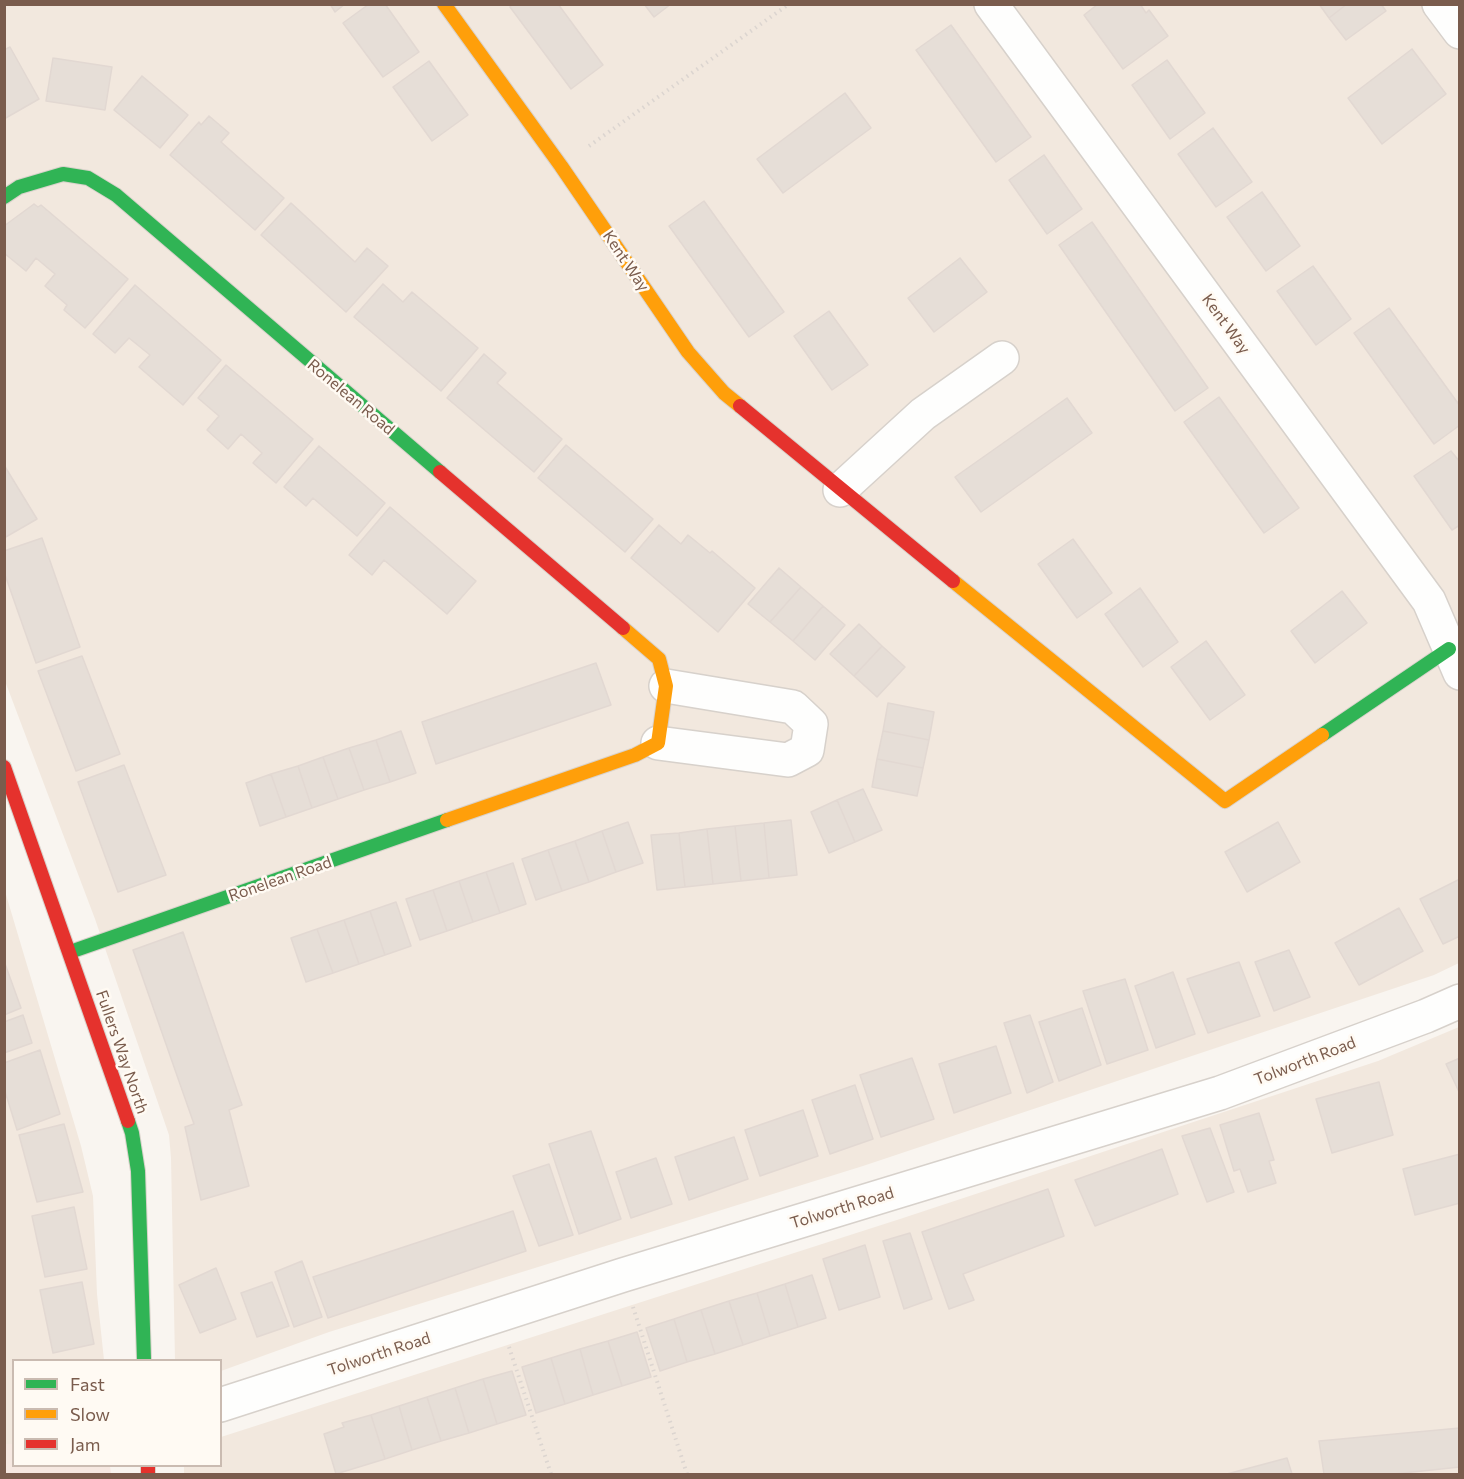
<!DOCTYPE html>
<style>
body{margin:0}
#map{position:relative;width:1464px;height:1479px;overflow:hidden;background:#f9f5f0;font-family:Commissioner,sans-serif}
canvas{display:block}
.frame{position:absolute;inset:0;border:6px solid #7a5c4d;pointer-events:none}
.legend{position:absolute;left:12px;top:1359px;width:210px;height:108px;box-sizing:border-box;background:#fffaf3;border:2px solid #cabbb1;margin:0;padding:8px 10px;list-style:none;font-size:18px;color:#7a5c4d}
.legend li{display:flex;align-items:center;gap:12px;height:30px}
.legend b{width:30px;border:2px solid #cabbb1}
</style>
<div id="map">
<canvas width="1464" height="1479"></canvas>
<div class="frame"></div>
<ul class="legend">
<li><b style="height:8px;background:#30b455"></b>Fast</li>
<li><b style="height:8px;background:#ff9f0a"></b>Slow</li>
<li><b style="height:8px;background:#e5322d"></b>Jam</li>
</ul>
</div>
<script>
const ctx = document.querySelector('canvas').getContext('2d');
ctx.lineJoin = 'round';
function fillPath(path, color) { ctx.fillStyle = color; ctx.fill(path, 'evenodd'); }
const toPath = rows => new Path2D(rows.map(r => 'M' + r).join(''));
function stroke(path, color, width, dash) { ctx.strokeStyle = color; ctx.lineWidth = width; ctx.lineCap = dash ? 'butt' : 'round'; ctx.setLineDash(dash || []); ctx.stroke(path); }
function write(font, color, halo, rows, align = 'center') {
  ctx.font = font + ' Commissioner,sans-serif'; ctx.lineWidth = 5; ctx.setLineDash([]); ctx.textBaseline = 'middle'; ctx.strokeStyle = halo; ctx.fillStyle = color; for (const [text, x, y, turn = 0] of rows) {
    ctx.save(); ctx.translate(x, y); ctx.rotate((+turn || 0) * Math.PI / 180); ctx.textAlign = isNaN(turn) ? turn : align; if (halo) ctx.strokeText(text, 0, 0); ctx.fillText(text, 0, 0); ctx.restore();
  }
}
fillPath(toPath([
 [5,5,1459,5,1459,963,1434,975,863,1166,329,1332,221,1371,220,1360,175,1360,171,1158,169,1135,95,919,5,681],
 [4,888,81,1146,93,1196,97,1294,104,1360,14,1360,13,1444,5,1444],
 [1459,1027,1459,1474,184,1474,184,1466,220,1466,221,1437,900,1219,1378,1061]
]), '#f2e8de');
fillPath(toPath([
 [5,1444,13,1444,14,1466,110,1466,111,1474,5,1474]
]), '#f6e8e1');
const building = toPath([
 [330,4,345,4,335,12,330,4],
 [369,4,385,4,419,52,383,77,343,23,369,4],
 [512,4,558,4,603,65,571,89,510,7,512,4],
 [644,4,671,4,654,17,644,4],
 [1098,4,1140,4,1146,13,1149,10,1168,36,1123,69,1084,15,1098,4],
 [1319,4,1347,4,1329,18,1319,4],
 [1347,4,1381,4,1386,11,1346,40,1329,18,1347,4],
 [951,25,1031,137,996,162,916,50,951,25],
 [10,47,39,99,4,119,4,50,10,47],
 [1412,49,1446,94,1382,144,1348,98,1412,49],
 [53,58,112,67,105,110,46,101,53,58],
 [1167,60,1205,113,1170,139,1132,85,1167,60],
 [429,61,468,115,432,141,393,87,429,61],
 [142,76,188,115,160,148,114,110,142,76],
 [845,93,871,128,783,193,757,159,845,93],
 [209,116,229,133,221,142,284,198,255,230,170,155,199,122,201,125,209,116],
 [1213,128,1252,182,1216,207,1178,154,1213,128],
 [1044,155,1082,209,1047,234,1009,180,1044,155],
 [1262,192,1300,246,1266,271,1227,217,1262,192],
 [704,201,784,312,749,337,669,226,704,201],
 [291,203,355,262,367,248,388,266,346,312,261,235,291,203],
 [34,204,38,207,41,205,128,279,85,328,64,310,67,305,45,286,55,274,36,258,26,271,4,253,4,226,34,204],
 [1092,222,1208,388,1175,411,1059,245,1092,222],
 [960,258,987,292,934,332,908,298,960,258],
 [1313,266,1351,319,1316,345,1277,291,1313,266],
 [383,284,403,302,412,292,478,348,441,391,354,317,383,284],
 [135,285,221,360,183,405,139,367,150,355,129,338,115,353,93,334,135,285],
 [1389,308,1460,406,1460,425,1434,444,1354,333,1389,308],
 [829,311,868,365,832,390,794,336,829,311],
 [484,354,506,373,497,383,562,439,534,472,447,398,484,354],
 [226,365,313,439,276,483,253,463,262,453,241,434,228,449,207,430,219,416,198,398,226,365],
 [1219,397,1299,508,1264,533,1184,422,1219,397],
 [1067,398,1092,433,981,512,955,477,1067,398],
 [566,445,653,519,625,552,538,478,566,445],
 [319,446,385,503,357,536,313,498,306,506,284,487,319,446],
 [1451,451,1460,462,1460,525,1452,530,1414,476,1451,451],
 [4,465,37,519,4,538,4,465],
 [390,507,476,581,447,614,384,560,372,575,349,555,390,507],
 [659,525,681,544,688,535,710,553,712,551,755,588,718,632,631,558,659,525],
 [42,538,80,647,36,663,4,572,4,551,42,538],
 [1073,539,1112,593,1077,618,1038,564,1073,539],
 [779,568,801,587,770,622,748,604,779,568],
 [801,587,823,606,793,641,770,622,801,587],
 [1140,588,1178,642,1143,667,1105,614,1140,588],
 [1342,591,1367,623,1315,663,1291,631,1342,591],
 [823,606,845,625,815,660,793,641,823,606],
 [859,624,882,646,854,676,830,654,859,624],
 [1206,641,1245,695,1210,720,1171,667,1206,641],
 [882,646,905,667,877,697,854,676,882,646],
 [82,656,120,754,76,771,38,671,82,656],
 [596,663,611,705,436,764,422,722,596,663],
 [888,703,934,712,929,740,883,731,888,703],
 [401,731,416,773,390,782,376,740,401,731],
 [883,731,929,740,923,768,877,759,883,731],
 [376,740,390,782,364,790,349,748,376,740],
 [349,748,364,790,338,799,323,757,349,748],
 [323,757,338,799,312,808,298,766,323,757],
 [877,759,923,768,917,796,872,787,877,759],
 [124,765,166,875,118,892,78,782,124,765],
 [298,766,312,808,286,817,271,774,298,766],
 [271,774,286,817,260,826,246,783,271,774],
 [863,789,882,830,855,842,837,800,863,789],
 [837,800,855,842,829,853,811,812,837,800],
 [791,820,797,875,769,878,764,823,791,820],
 [628,822,643,863,616,872,602,831,628,822],
 [1278,822,1300,862,1247,892,1225,852,1278,822],
 [764,823,769,878,741,881,735,826,764,823],
 [735,826,741,881,713,884,707,829,735,826],
 [707,829,713,884,685,887,679,833,707,829],
 [602,831,616,872,589,882,575,841,602,831],
 [679,833,685,887,657,890,651,835,679,833],
 [575,841,589,882,562,891,548,850,575,841],
 [548,850,562,891,536,900,522,859,548,850],
 [513,863,526,904,500,913,486,872,513,863],
 [486,872,500,913,473,922,459,881,486,872],
 [1460,879,1460,936,1443,944,1420,899,1460,879],
 [459,881,473,922,447,931,433,890,459,881],
 [433,890,447,931,420,940,406,899,433,890],
 [396,902,411,946,385,955,370,911,396,902],
 [1399,908,1423,951,1359,985,1335,943,1399,908],
 [370,911,385,955,359,964,344,920,370,911],
 [344,920,359,964,333,973,317,929,344,920],
 [317,929,333,973,306,982,291,938,317,929],
 [183,932,242,1105,229,1110,249,1186,201,1200,185,1127,194,1124,133,950,183,932],
 [1289,950,1310,997,1274,1011,1255,962,1289,950],
 [4,961,21,1008,4,1015,4,961],
 [1239,962,1260,1016,1208,1033,1187,979,1239,962],
 [1173,972,1195,1034,1156,1048,1135,986,1173,972],
 [1125,979,1148,1050,1107,1064,1083,991,1125,979],
 [1082,1008,1101,1065,1059,1081,1039,1022,1082,1008],
 [23,1015,32,1043,4,1053,4,1022,23,1015],
 [1030,1015,1053,1082,1027,1093,1004,1023,1030,1015],
 [996,1046,1011,1093,954,1113,939,1064,996,1046],
 [40,1050,60,1114,17,1130,4,1088,4,1063,40,1050],
 [912,1058,934,1119,881,1137,860,1075,912,1058],
 [1460,1058,1460,1094,1446,1064,1460,1058],
 [1379,1082,1393,1135,1332,1153,1316,1099,1379,1082],
 [855,1085,873,1139,830,1154,812,1100,855,1085],
 [803,1110,818,1156,760,1176,745,1130,803,1110],
 [1259,1113,1274,1160,1269,1161,1276,1183,1248,1192,1240,1169,1234,1171,1220,1125,1259,1113],
 [64,1124,83,1192,37,1202,19,1135,64,1124],
 [1210,1128,1234,1192,1207,1202,1182,1136,1210,1128],
 [591,1131,621,1219,579,1234,549,1144,591,1131],
 [734,1137,748,1179,689,1200,675,1157,734,1137],
 [1162,1149,1178,1194,1095,1226,1075,1180,1162,1149],
 [1460,1154,1460,1203,1415,1215,1403,1169,1460,1154],
 [656,1158,672,1204,631,1218,616,1172,656,1158],
 [549,1164,573,1235,539,1246,513,1176,549,1164],
 [1048,1189,1064,1236,963,1274,974,1300,949,1309,922,1232,1048,1189],
 [74,1207,87,1269,45,1277,32,1216,74,1207],
 [513,1211,526,1251,328,1318,313,1277,513,1211],
 [910,1233,932,1299,904,1309,883,1241,910,1233],
 [865,1245,880,1297,839,1310,823,1259,865,1245],
 [302,1261,322,1317,294,1327,275,1272,302,1261],
 [216,1268,236,1319,200,1333,179,1285,216,1268],
 [812,1275,826,1318,798,1327,785,1284,812,1275],
 [82,1282,94,1344,53,1353,40,1290,82,1282],
 [272,1282,289,1326,257,1337,241,1293,272,1282],
 [785,1284,798,1327,770,1336,757,1293,785,1284],
 [757,1293,770,1336,743,1345,729,1301,757,1293],
 [729,1301,743,1345,715,1354,701,1310,729,1301],
 [701,1310,715,1354,687,1362,674,1319,701,1310],
 [674,1319,687,1362,660,1371,646,1328,674,1319],
 [637,1332,651,1377,622,1386,608,1341,637,1332],
 [608,1341,622,1386,593,1395,580,1349,608,1341],
 [580,1349,593,1395,565,1404,551,1358,580,1349],
 [551,1358,565,1404,536,1413,522,1367,551,1358],
 [512,1371,526,1415,497,1424,483,1379,512,1371],
 [483,1379,497,1424,469,1433,455,1388,483,1379],
 [455,1388,469,1433,441,1441,427,1397,455,1388],
 [427,1397,441,1441,412,1450,399,1406,427,1397],
 [399,1406,412,1450,385,1459,371,1415,399,1406],
 [371,1415,385,1459,336,1474,324,1434,344,1427,342,1423,371,1415],
 [1460,1428,1460,1467,1394,1474,1324,1474,1319,1441,1460,1428],
 [1287,1458,1292,1474,1227,1474,1287,1458]
]);
fillPath(building, '#e6ded7');
stroke(building, '#e2d8d2', 1.5);
const street = toPath([
 [991,4,1429,601,1460,673],
 [1439,4,1460,32],
 [840,490,923,414,1002,358],
 [658,743,788,760,807,750,811,724,793,707,666,686],
 [220,1405,623,1275,1220,1093,1426,1016,1460,1001]
]);
const fast = toPath([
 [4,197,19,187,63,174,88,178,116,195,440,472],
 [1322,735,1449,649],
 [70,952,447,820],
 [128,1121,132,1133,138,1171,144,1360]
]);
const slow = toPath([
 [444,4,561,166,688,352,724,393,740,406],
 [953,581,1225,801,1322,735],
 [447,820,635,755,658,743,666,686,659,659,623,628]
]);
const jam = toPath([
 [740,406,953,581],
 [440,472,623,628],
 [4,767,128,1121],
 [148,1466,148,1474]
]);
stroke(street, '#d7d1cb', 36);
stroke(fast, '#d9d2cb', 16);
stroke(slow, '#d9d2cb', 16);
stroke(jam, '#d9d2cb', 16);
stroke(toPath([
 [589,146,789,4],
 [633,1307,687,1474],
 [509,1347,551,1474]
]), '#dcd5d0', 4, [1.5, 4.5]);
stroke(street, '#fefefd', 33);
stroke(fast, '#30b455', 14);
stroke(slow, '#ff9f0a', 14);
stroke(jam, '#e5322d', 14);
write('16px', '#7a5c4d', '#fffaf3', [
 ["Kent Way",626,261,56],
 ["Kent Way",1226,324,54],
 ["Ronelean Road",351,397,40],
 ["Ronelean Road",280,879,-19],
 ["Fullers Way North",122,1052,71],
 ["Tolworth Road",1305,1061,-21],
 ["Tolworth Road",842,1208,-17],
 ["Tolworth Road",379,1354,-18]
]);
</script>
